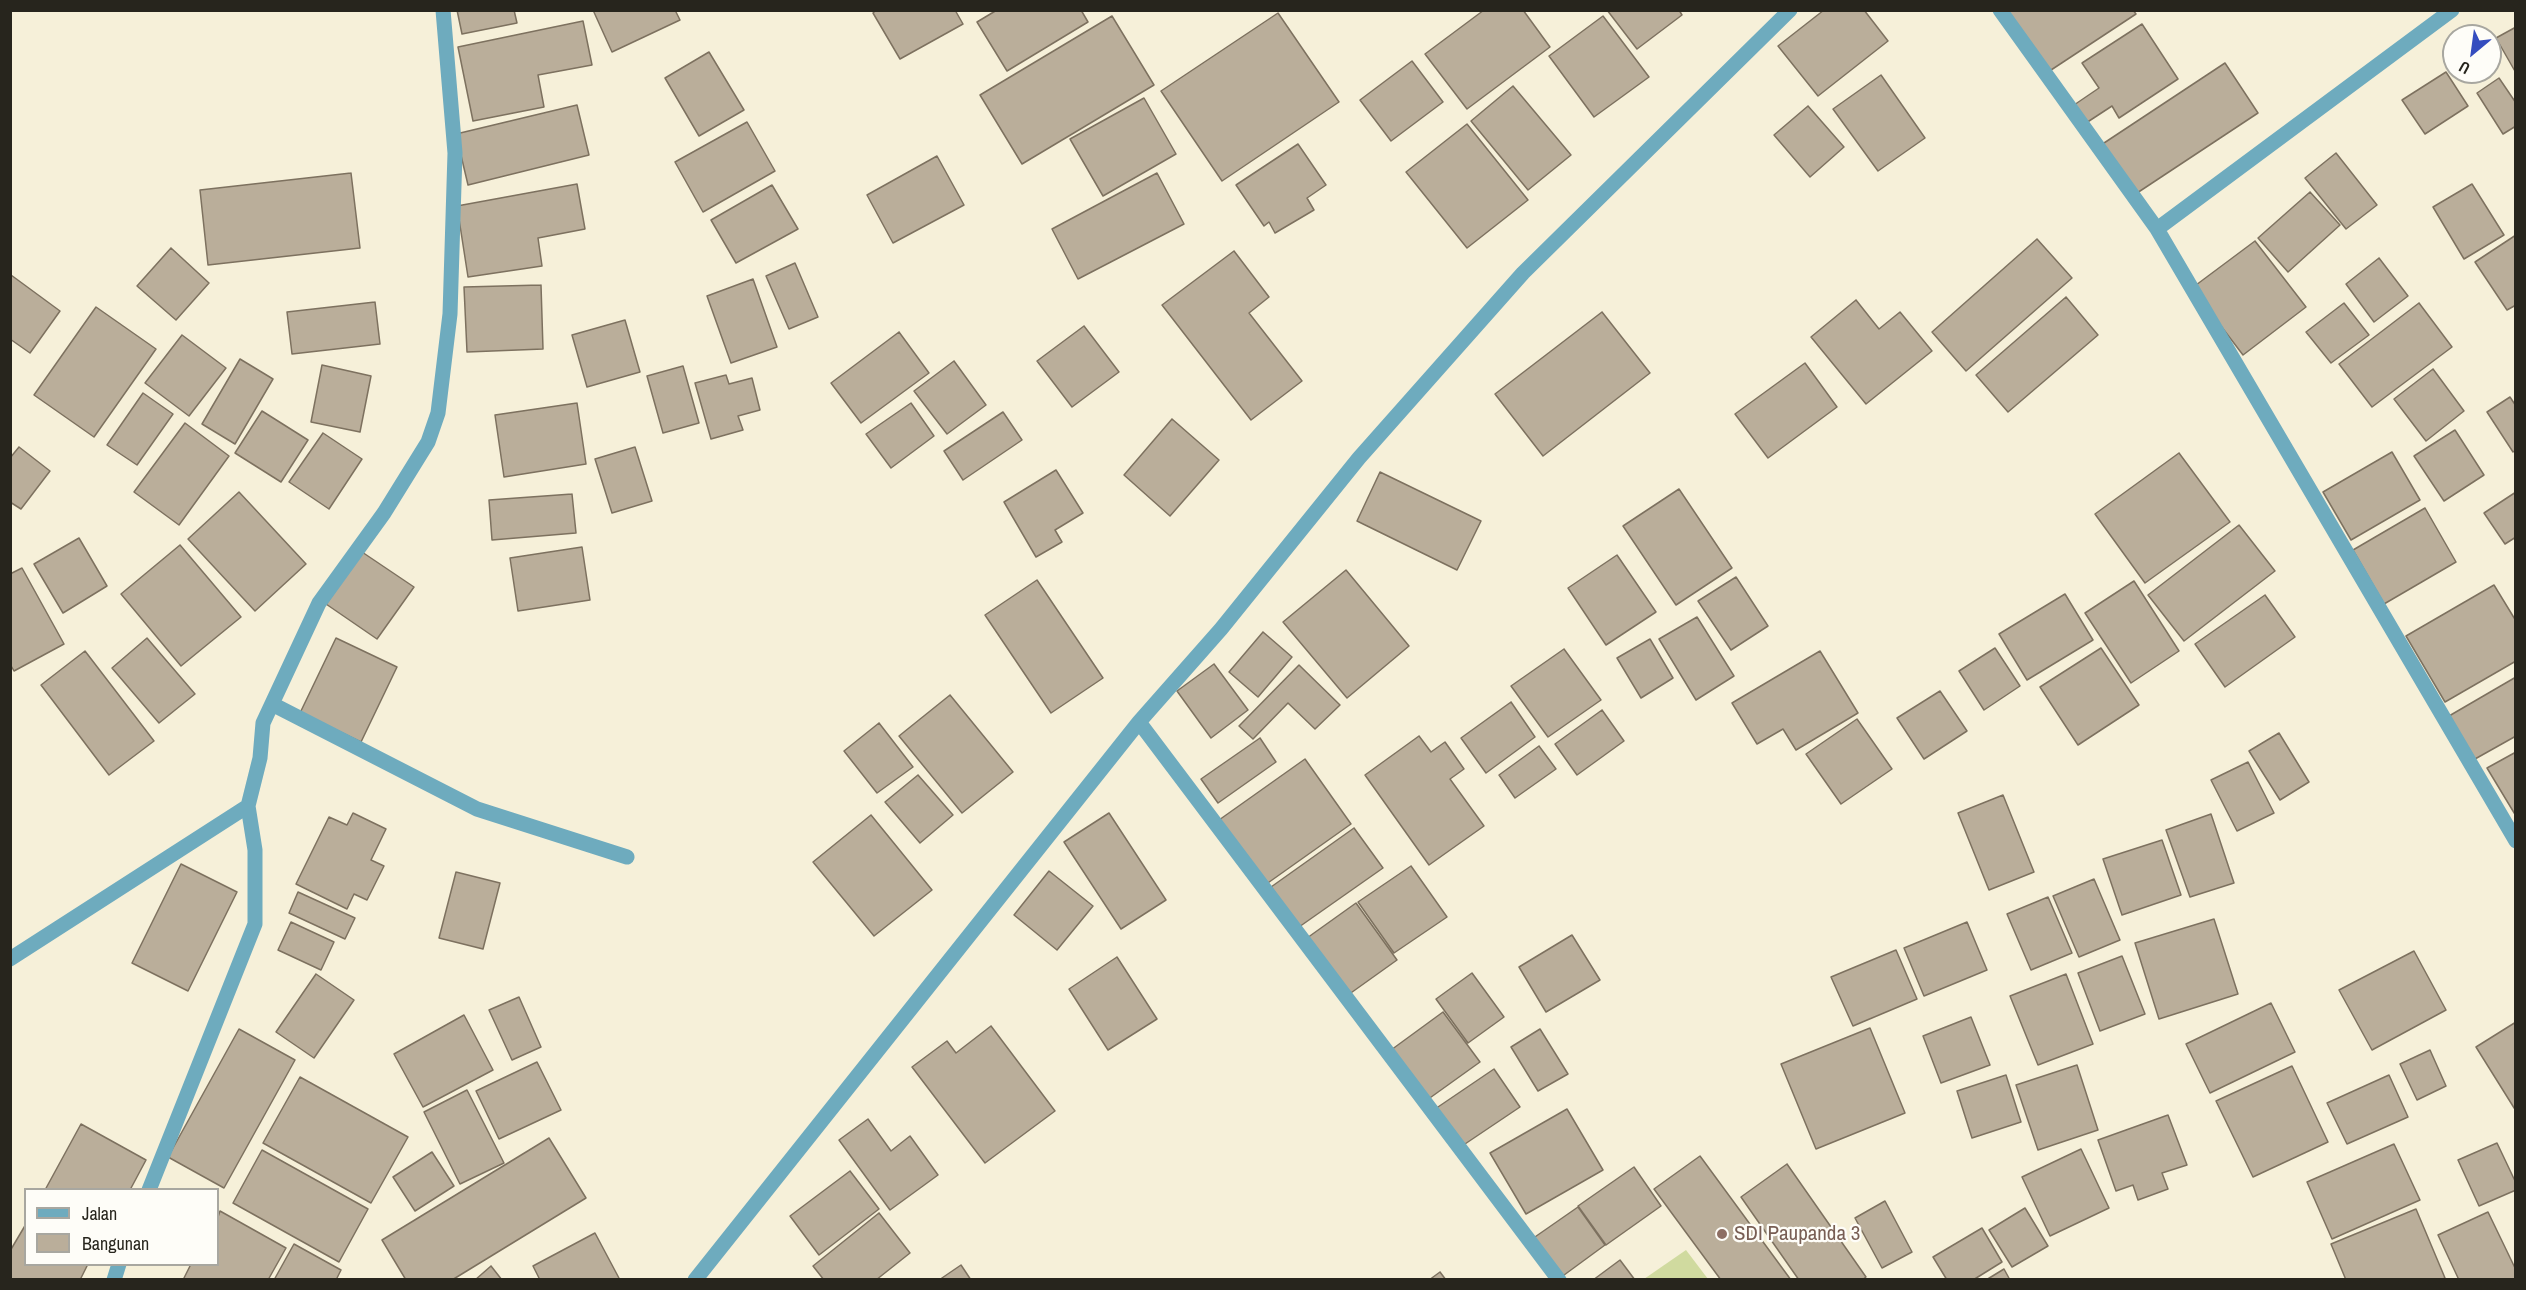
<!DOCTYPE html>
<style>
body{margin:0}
#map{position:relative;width:2526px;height:1290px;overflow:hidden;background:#f6f0d9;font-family:"Archivo Narrow",sans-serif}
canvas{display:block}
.frame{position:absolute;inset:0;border:12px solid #27251d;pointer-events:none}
.legend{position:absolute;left:24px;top:1188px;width:195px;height:78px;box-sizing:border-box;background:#fefdf8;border:2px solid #a8a7a0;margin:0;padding:8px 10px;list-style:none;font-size:18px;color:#27251d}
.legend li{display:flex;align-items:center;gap:12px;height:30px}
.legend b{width:30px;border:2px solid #a8a7a0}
.north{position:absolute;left:2442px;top:24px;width:60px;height:60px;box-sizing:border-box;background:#fefdf8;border:2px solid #a8a7a0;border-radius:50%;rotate:209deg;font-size:16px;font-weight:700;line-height:24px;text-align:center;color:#27251d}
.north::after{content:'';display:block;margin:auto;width:21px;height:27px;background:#354dbf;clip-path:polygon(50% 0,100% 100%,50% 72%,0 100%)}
</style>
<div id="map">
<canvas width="2526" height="1290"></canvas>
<div class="frame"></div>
<ul class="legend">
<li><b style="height:8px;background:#6eabbe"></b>Jalan</li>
<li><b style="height:16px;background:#baae9a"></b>Bangunan</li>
</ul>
<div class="north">U</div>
</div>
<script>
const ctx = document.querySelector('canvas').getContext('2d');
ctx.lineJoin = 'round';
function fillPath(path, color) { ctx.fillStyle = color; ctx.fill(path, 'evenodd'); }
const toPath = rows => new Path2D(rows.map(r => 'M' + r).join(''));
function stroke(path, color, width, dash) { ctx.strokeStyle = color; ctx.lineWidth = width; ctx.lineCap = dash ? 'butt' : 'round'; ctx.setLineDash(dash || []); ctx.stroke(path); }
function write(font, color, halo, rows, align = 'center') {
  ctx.font = font + ' "Archivo Narrow",sans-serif'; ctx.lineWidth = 4.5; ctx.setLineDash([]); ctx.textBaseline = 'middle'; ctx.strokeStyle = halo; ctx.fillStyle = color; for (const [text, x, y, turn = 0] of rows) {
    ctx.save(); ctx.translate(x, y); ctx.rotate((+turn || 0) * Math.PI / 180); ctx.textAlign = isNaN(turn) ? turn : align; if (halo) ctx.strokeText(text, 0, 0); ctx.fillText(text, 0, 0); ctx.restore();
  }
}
fillPath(toPath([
 [1686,1250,1708,1279,1644,1279]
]), '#d0da9f');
const building = toPath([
 [457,10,514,10,517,23,462,34,457,10],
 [593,10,675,10,680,20,612,52,593,10],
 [876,10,955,10,963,24,900,59,873,13,876,10],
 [997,10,1081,10,1088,22,1007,71,977,22,997,10],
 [1484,10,1523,10,1550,47,1467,109,1425,54,1484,10],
 [1607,10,1679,10,1682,15,1637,49,1607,10],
 [1824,10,1864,10,1888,41,1818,96,1778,46,1824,10],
 [2007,10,2133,10,2136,14,2048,72,2007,10],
 [1278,13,1339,102,1222,181,1161,91,1278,13],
 [1112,16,1154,85,1022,164,980,95,1112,16],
 [1603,16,1649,77,1594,117,1549,56,1603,16],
 [583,21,592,65,538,75,544,107,473,121,458,47,583,21],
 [2142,24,2178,79,2119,118,2112,106,2086,123,2074,105,2099,88,2082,63,2142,24],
 [2516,27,2516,73,2496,38,2516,27],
 [709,52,744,110,699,136,665,78,709,52],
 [1412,61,1443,102,1391,141,1360,100,1412,61],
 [2225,63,2258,113,2134,195,2101,145,2225,63],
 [2446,72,2468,106,2425,134,2402,100,2446,72],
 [1881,75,1925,138,1878,171,1833,109,1881,75],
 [2499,78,2516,103,2516,126,2503,134,2477,93,2499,78],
 [1513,86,1571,155,1528,190,1471,121,1513,86],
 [1144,98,1176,154,1103,196,1070,139,1144,98],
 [577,105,589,155,468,185,456,134,577,105],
 [1808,106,1844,147,1810,177,1774,135,1808,106],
 [747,122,775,171,703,212,675,162,747,122],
 [1467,124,1528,200,1467,248,1406,172,1467,124],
 [1298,144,1326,185,1307,198,1314,210,1275,233,1269,222,1264,226,1236,185,1298,144],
 [2336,153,2377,205,2346,229,2305,178,2336,153],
 [937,156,964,205,893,243,867,195,937,156],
 [351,173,360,248,208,265,200,190,351,173],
 [1157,173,1184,224,1078,279,1052,229,1157,173],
 [577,184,585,229,538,238,542,266,468,277,457,206,577,184],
 [2472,184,2504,235,2464,259,2433,207,2472,184],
 [772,185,798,229,736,263,711,220,772,185],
 [2310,192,2340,225,2288,272,2258,238,2310,192],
 [2516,235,2516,305,2507,310,2475,262,2516,235],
 [2037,239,2072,278,1966,371,1932,332,2037,239],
 [2255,241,2306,307,2243,355,2192,288,2255,241],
 [171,248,209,283,176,320,137,286,171,248],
 [1234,251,1269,297,1249,313,1302,381,1251,420,1162,305,1234,251],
 [2379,258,2408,296,2374,322,2346,284,2379,258],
 [795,263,818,317,789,329,766,276,795,263],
 [11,275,60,311,30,353,10,339,11,275],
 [753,279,777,347,731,363,707,296,753,279],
 [541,285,543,349,467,352,464,287,541,285],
 [2066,297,2098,335,2008,412,1976,375,2066,297],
 [1856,300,1879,329,1900,312,1932,351,1866,404,1811,337,1856,300],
 [375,302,380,344,292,354,287,312,375,302],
 [2344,303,2369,335,2331,363,2306,332,2344,303],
 [2419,303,2452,347,2372,407,2339,364,2419,303],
 [96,307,156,349,94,437,34,395,96,307],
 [1602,312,1650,373,1543,456,1495,394,1602,312],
 [625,320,640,372,587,387,572,335,625,320],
 [1084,326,1119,372,1072,407,1037,361,1084,326],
 [899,332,929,373,861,423,831,383,899,332],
 [182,335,226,368,189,416,145,383,182,335],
 [240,359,273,379,235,444,202,424,240,359],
 [954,361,986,405,947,434,914,391,954,361],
 [1805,363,1837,407,1768,458,1735,414,1805,363],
 [322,365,371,376,360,432,311,422,322,365],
 [683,366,699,423,663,433,647,376,683,366],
 [2433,369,2464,411,2426,441,2394,399,2433,369],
 [726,375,729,384,752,378,760,410,738,416,743,430,711,439,695,383,726,375],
 [143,393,173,414,137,465,107,445,143,393],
 [2510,397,2516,406,2516,450,2513,452,2487,412,2510,397],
 [577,403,586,464,504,477,495,415,577,403],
 [911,403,934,436,891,468,866,434,911,403],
 [262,411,308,440,281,482,235,453,262,411],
 [1003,412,1022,440,963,480,944,451,1003,412],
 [1172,419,1219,460,1170,516,1124,475,1172,419],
 [185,423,229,456,179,525,134,492,185,423],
 [2455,430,2484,475,2444,501,2414,456,2455,430],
 [323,433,362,459,329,509,289,482,323,433],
 [19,447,50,471,21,509,10,502,10,458,19,447],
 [635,447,652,501,612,513,595,459,635,447],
 [2392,452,2420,500,2351,540,2323,492,2392,452],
 [2179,453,2230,522,2145,583,2095,514,2179,453],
 [1056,470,1083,513,1055,530,1062,542,1036,557,1004,502,1056,470],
 [1380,472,1481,521,1457,570,1357,521,1380,472],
 [1679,489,1732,568,1676,605,1623,526,1679,489],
 [239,492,306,564,255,611,188,539,239,492],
 [2516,492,2516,537,2505,544,2484,513,2516,492],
 [572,494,576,533,492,540,489,500,572,494],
 [2425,508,2456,562,2384,604,2353,550,2425,508],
 [2239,525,2275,571,2184,641,2148,595,2239,525],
 [79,538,107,586,63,613,34,564,79,538],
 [180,545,241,617,181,666,121,594,180,545],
 [582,547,590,600,518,611,510,558,582,547],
 [362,552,414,587,377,639,326,604,362,552],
 [1617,555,1656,612,1606,645,1568,588,1617,555],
 [22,568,64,644,14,671,10,664,10,574,22,568],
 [1346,570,1409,646,1347,698,1283,622,1346,570],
 [1736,577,1768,626,1731,650,1698,601,1736,577],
 [1037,580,1103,678,1051,713,985,615,1037,580],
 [2134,581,2179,651,2131,683,2085,613,2134,581],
 [2494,585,2516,621,2516,661,2445,702,2406,636,2494,585],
 [2065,594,2093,640,2027,680,1999,634,2065,594],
 [2265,595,2295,637,2225,687,2195,644,2265,595],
 [1697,617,1734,676,1696,700,1659,639,1697,617],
 [1263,632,1292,657,1258,697,1229,672,1263,632],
 [147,638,195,694,159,723,112,668,147,638],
 [336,638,397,667,361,742,300,713,336,638],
 [1650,639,1673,678,1641,698,1617,658,1650,639],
 [1995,648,2020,686,1984,710,1959,671,1995,648],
 [2101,648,2139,705,2078,745,2040,687,2101,648],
 [1564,649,1601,700,1548,737,1511,686,1564,649],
 [85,651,154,741,109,775,41,685,85,651],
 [1820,651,1858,713,1796,750,1783,729,1757,744,1732,703,1820,651],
 [1214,664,1248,710,1211,738,1177,691,1214,664],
 [1299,665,1340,705,1315,729,1288,703,1253,739,1239,726,1299,665],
 [2516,677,2516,736,2475,759,2449,716,2516,677],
 [1940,691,1967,731,1924,759,1897,718,1940,691],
 [950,695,1013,772,962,813,899,736,950,695],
 [1511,702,1535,737,1486,773,1461,738,1511,702],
 [1602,710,1624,741,1577,775,1555,744,1602,710],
 [1857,719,1892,769,1841,804,1806,754,1857,719],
 [879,723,913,767,877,793,844,751,879,723],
 [2279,733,2309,782,2280,800,2249,751,2279,733],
 [1419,736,1431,752,1445,742,1464,769,1450,779,1484,826,1429,865,1365,775,1419,736],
 [1260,738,1276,762,1218,803,1201,779,1260,738],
 [1539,746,1556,769,1515,798,1499,775,1539,746],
 [2516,752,2516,816,2487,768,2516,752],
 [1305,759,1351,824,1265,885,1219,820,1305,759],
 [2248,762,2274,813,2237,831,2211,780,2248,762],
 [918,775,953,815,920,843,885,802,918,775],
 [2003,795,2034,872,1989,890,1958,813,2003,795],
 [353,813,386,829,371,860,384,866,367,900,354,894,347,909,296,884,329,817,347,825,353,813],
 [1109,813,1166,900,1121,929,1064,842,1109,813],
 [2211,814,2234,883,2190,897,2166,830,2211,814],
 [871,815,932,890,874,936,813,862,871,815],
 [1354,828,1383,868,1299,927,1271,887,1354,828],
 [2162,840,2181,895,2122,915,2103,859,2162,840],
 [181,864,237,892,188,991,132,963,181,864],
 [1411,866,1447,917,1394,953,1358,902,1411,866],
 [1049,871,1093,906,1057,950,1014,915,1049,871],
 [456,872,500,883,483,949,439,938,456,872],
 [2094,879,2120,940,2079,957,2053,896,2094,879],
 [298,892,355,918,345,939,289,913,298,892],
 [2048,897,2072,953,2031,970,2007,914,2048,897],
 [1356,903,1397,960,1348,995,1307,938,1356,903],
 [2214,919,2238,994,2159,1019,2135,943,2214,919],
 [291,922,334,942,321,970,278,950,291,922],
 [1967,922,1987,970,1924,996,1904,948,1967,922],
 [1572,935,1600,980,1546,1012,1519,967,1572,935],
 [1896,950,1917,999,1853,1026,1831,977,1896,950],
 [2414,951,2446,1010,2372,1050,2339,990,2414,951],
 [2122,956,2145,1014,2100,1031,2078,973,2122,956],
 [1117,957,1157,1019,1108,1050,1069,989,1117,957],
 [1472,973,1504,1017,1468,1043,1436,999,1472,973],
 [316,974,354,1000,314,1058,276,1032,316,974],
 [2066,974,2093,1044,2038,1065,2010,996,2066,974],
 [519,997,541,1047,512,1060,489,1010,519,997],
 [2271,1003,2295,1052,2210,1093,2186,1044,2271,1003],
 [1443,1012,1480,1062,1427,1100,1391,1050,1443,1012],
 [464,1015,493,1070,423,1107,394,1054,464,1015],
 [1971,1017,1990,1065,1941,1083,1923,1036,1971,1017],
 [2516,1022,2516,1111,2476,1047,2516,1022],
 [991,1026,1055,1111,985,1163,912,1067,947,1041,956,1053,991,1026],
 [1870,1028,1905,1113,1816,1149,1781,1064,1870,1028],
 [239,1029,295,1060,224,1188,168,1157,239,1029],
 [1540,1029,1568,1074,1538,1091,1511,1047,1540,1029],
 [2430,1050,2446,1086,2417,1100,2400,1064,2430,1050],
 [537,1062,561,1110,499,1139,476,1091,537,1062],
 [2077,1065,2098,1130,2038,1150,2016,1085,2077,1065],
 [2292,1066,2328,1142,2253,1177,2216,1101,2292,1066],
 [1494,1069,1520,1107,1462,1146,1435,1109,1494,1069],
 [2006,1075,2021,1122,1972,1138,1957,1091,2006,1075],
 [2389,1075,2408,1117,2347,1144,2327,1103,2389,1075],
 [300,1077,408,1137,371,1203,263,1143,300,1077],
 [467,1090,504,1163,460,1184,424,1112,467,1090],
 [1567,1109,1603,1170,1526,1214,1490,1153,1567,1109],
 [2168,1115,2187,1165,2162,1173,2168,1189,2138,1200,2133,1185,2116,1191,2098,1140,2168,1115],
 [868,1119,891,1151,910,1136,938,1175,890,1210,839,1140,868,1119],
 [81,1124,146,1160,130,1190,45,1190,81,1124],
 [549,1138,586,1198,452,1280,406,1280,382,1240,549,1138],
 [2497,1143,2516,1183,2516,1190,2479,1206,2458,1160,2497,1143],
 [2394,1144,2420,1200,2332,1239,2307,1182,2394,1144],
 [2081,1149,2109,1208,2050,1236,2022,1177,2081,1149],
 [262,1150,368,1209,339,1262,233,1203,262,1150],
 [432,1152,454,1186,415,1211,393,1177,432,1152],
 [1700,1156,1791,1280,1721,1280,1654,1189,1700,1156],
 [1787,1164,1866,1277,1862,1280,1799,1280,1741,1197,1787,1164],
 [1634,1167,1661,1206,1606,1245,1578,1206,1634,1167],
 [850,1171,879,1209,819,1255,790,1216,850,1171],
 [1885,1201,1912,1252,1882,1268,1855,1218,1885,1201],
 [1578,1207,1605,1245,1560,1278,1532,1239,1578,1207],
 [2025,1208,2048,1246,2012,1267,1989,1230,2025,1208],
 [2416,1209,2445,1278,2440,1280,2346,1280,2331,1244,2416,1209],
 [220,1211,286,1248,268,1280,183,1280,191,1264,218,1264,218,1217,220,1211],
 [2488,1212,2516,1270,2516,1280,2459,1280,2438,1235,2488,1212],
 [879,1213,910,1253,876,1280,824,1280,813,1266,879,1213],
 [26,1224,26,1264,88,1264,80,1280,10,1280,10,1251,26,1224],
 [1982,1228,2002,1262,1973,1280,1947,1280,1933,1257,1982,1228],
 [595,1233,620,1280,540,1280,533,1266,595,1233],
 [294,1244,341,1270,336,1280,274,1280,294,1244],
 [1620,1260,1635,1280,1593,1280,1620,1260],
 [961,1265,971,1280,939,1280,961,1265],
 [491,1266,502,1280,475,1280,491,1266],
 [2004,1269,2010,1280,1986,1280,2004,1269],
 [1440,1272,1446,1280,1429,1280,1440,1272]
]);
fillPath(building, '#baae9a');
stroke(building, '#7d715f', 1.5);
stroke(toPath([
 [2000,10,2157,229,2516,841],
 [2157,229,2452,10],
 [272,704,477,809,627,857],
 [1139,722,1559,1280],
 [10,959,248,806],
 [149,1190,255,924,255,850,248,806,260,758,263,723,319,603,384,513,428,442,438,413,450,314,455,153,443,10],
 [114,1280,119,1264],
 [695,1280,1139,722,1221,629,1359,458,1523,273,1790,10]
]), '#6eabbe', 15);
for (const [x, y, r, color] of [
 [1722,1234,6,"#8d6e63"]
]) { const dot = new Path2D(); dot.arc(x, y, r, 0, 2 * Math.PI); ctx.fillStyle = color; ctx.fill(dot); stroke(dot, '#fefdf8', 2); }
write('21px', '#785e54', '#fefdf8', [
 ["SDI Paupanda 3",1734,1234]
], 'left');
</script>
